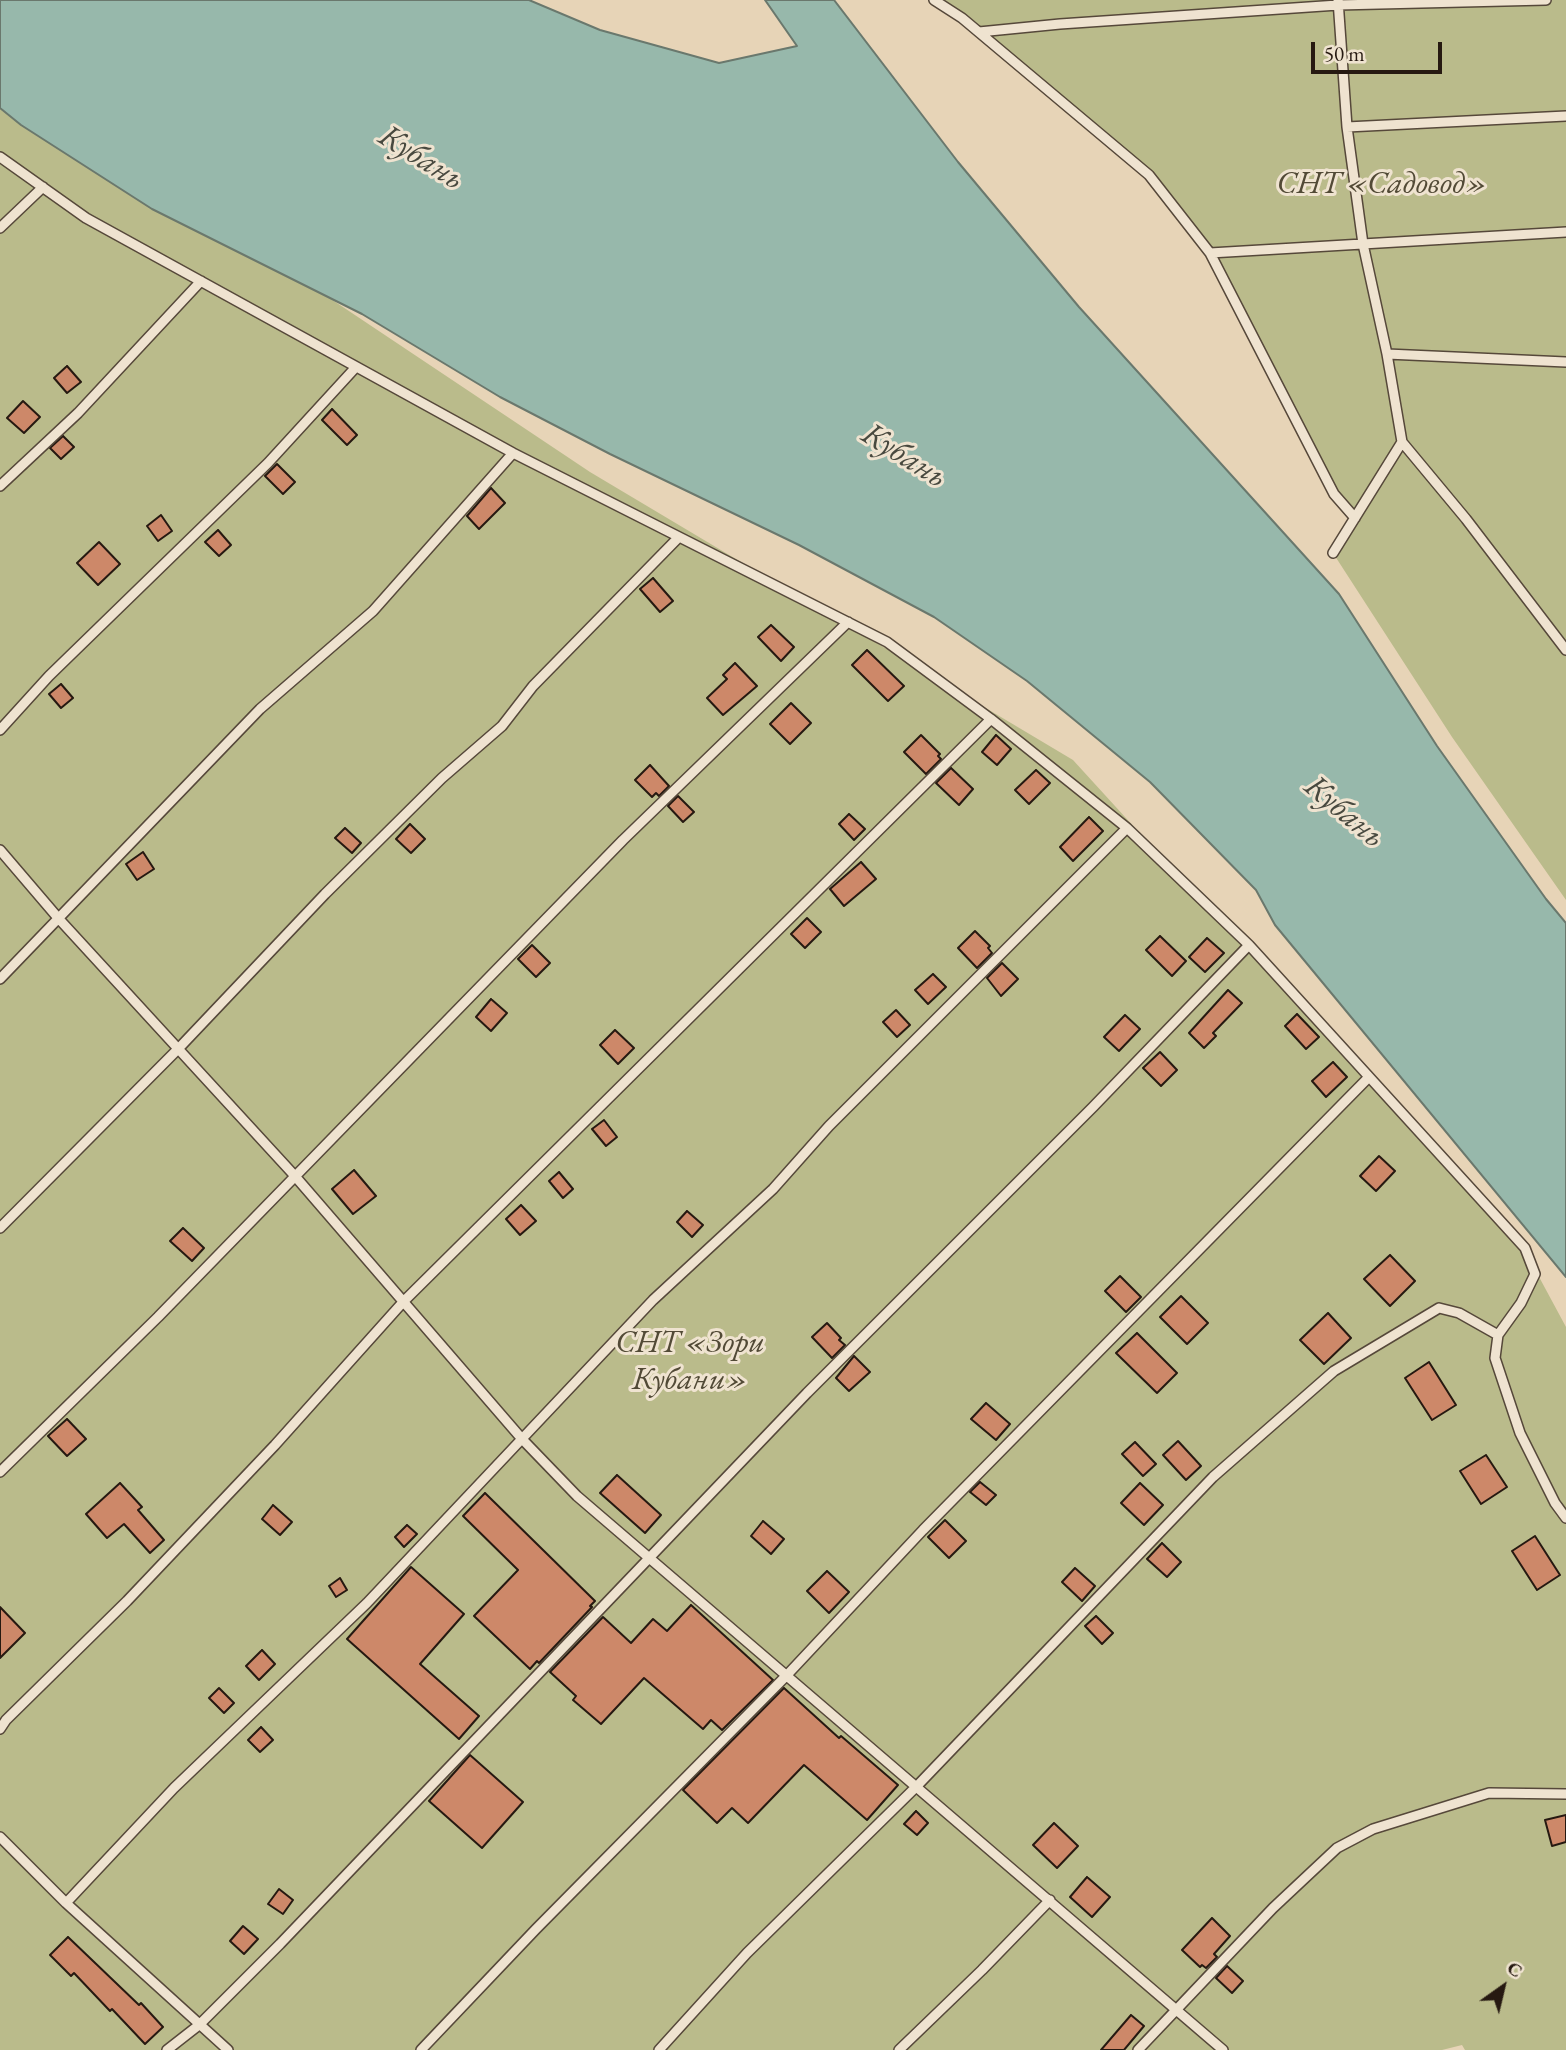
<!DOCTYPE html>
<meta charset="utf-8">
<style>
body{margin:0}
#map{position:relative;width:1566px;height:2050px;overflow:hidden;background:#e7d4b7;font-family:"EB Garamond",serif}
canvas{display:block}
.north{position:absolute;left:1468px;top:1952px;width:70px;height:70px;-webkit-text-stroke:5px #efe3d0;paint-order:stroke;rotate:34deg;font-size:19px;font-weight:700;line-height:28px;text-align:center;color:#261911}
.north::after{content:'';display:block;margin:auto;width:24px;height:32px;background:#261911;clip-path:polygon(50% 0,100% 100%,50% 72%,0 100%)}
.scale{position:absolute;left:1311px;top:42px;width:131px;height:32px;box-sizing:border-box;border:4px solid #261911;border-top:0;padding-left:9px;font-size:21px;line-height:24px;white-space:nowrap;color:#261911;-webkit-text-stroke:5px #efe3d0;paint-order:stroke}
</style>
<div id="map">
<canvas width="1566" height="2050"></canvas>
<div class="north">С</div>
<div class="scale">50 m</div>
</div>
<script>
const ctx = document.querySelector('canvas').getContext('2d');
ctx.lineJoin = 'round';
function fillPath(path, color) { ctx.fillStyle = color; ctx.fill(path, 'evenodd'); }
const toPath = rows => new Path2D(rows.map(r => 'M' + r).join(''));
function stroke(path, color, width, dash) { ctx.strokeStyle = color; ctx.lineWidth = width; ctx.lineCap = dash ? 'butt' : 'round'; ctx.setLineDash(dash || []); ctx.stroke(path); }
function write(font, color, halo, rows, align = 'center') {
  ctx.font = font + ' "EB Garamond",serif'; ctx.lineWidth = 6; ctx.setLineDash([]); ctx.textBaseline = 'middle'; ctx.strokeStyle = halo; ctx.fillStyle = color; for (const [text, x, y, turn = 0] of rows) {
    ctx.save(); ctx.translate(x, y); ctx.rotate((+turn || 0) * Math.PI / 180); ctx.textAlign = isNaN(turn) ? turn : align; if (halo) ctx.strokeText(text, 0, 0); ctx.fillText(text, 0, 0); ctx.restore();
  }
}
fillPath(toPath([
 [932,0,1566,0,1566,900,1452,737,1333,553,1355,518,1334,494,1210,253,1149,175,979,32],
 [0,78,590,472,1073,760,1531,1262,1566,1327,1566,2050,1465,2050,1462,2045,1442,2050,0,2050]
]), '#babb8b');
const water = toPath([
 [0,0,529,0,600,30,719,63,797,46,765,0,834,0,958,162,1079,307,1339,594,1437,746,1546,899,1566,923,1566,1277,1275,925,1256,890,1150,782,1027,681,934,617,799,545,610,454,500,397,362,314,152,209,21,125,0,108,0,0]
]);
fillPath(water, '#97b8ab');
stroke(water, '#6a786d', 2);
const building = toPath([
 [67,366,81,382,67,393,54,378,67,366],
 [23,401,40,417,24,433,7,418,23,401],
 [332,409,357,435,347,445,322,420,332,409],
 [63,436,74,447,61,459,50,448,63,436],
 [277,464,295,482,283,494,265,476,277,464],
 [491,488,505,503,479,529,467,516,491,488],
 [161,515,172,531,158,541,147,526,161,515],
 [218,530,231,545,219,556,205,542,218,530],
 [99,542,120,564,98,585,77,563,99,542],
 [653,578,673,601,660,612,640,589,653,578],
 [771,625,794,647,781,661,758,637,771,625],
 [867,650,904,686,888,701,852,665,867,650],
 [735,663,757,686,723,715,707,698,727,679,723,675,735,663],
 [61,684,73,698,61,708,49,694,61,684],
 [791,703,811,723,790,744,770,724,791,703],
 [921,735,940,754,938,756,941,759,926,774,904,752,921,735],
 [996,735,1011,749,997,765,982,752,996,735],
 [650,765,669,786,659,796,656,793,652,797,635,780,650,765],
 [951,768,973,789,959,805,936,783,951,768],
 [1036,770,1050,783,1029,804,1015,790,1036,770],
 [678,796,694,812,683,822,668,806,678,796],
 [849,814,865,829,854,840,839,824,849,814],
 [1089,817,1103,831,1073,861,1060,847,1089,817],
 [410,824,425,839,411,853,396,839,410,824],
 [345,828,361,843,352,853,335,838,345,828],
 [143,852,154,869,137,880,126,864,143,852],
 [861,862,876,879,844,906,830,889,861,862],
 [807,918,821,932,805,948,791,934,807,918],
 [975,931,990,946,988,948,992,953,977,968,958,948,975,931],
 [1160,936,1186,961,1172,976,1146,950,1160,936],
 [1207,938,1224,953,1205,972,1189,957,1207,938],
 [532,945,550,963,536,977,518,959,532,945],
 [1002,963,1018,979,1001,996,987,978,1002,963],
 [933,974,946,987,928,1004,915,990,933,974],
 [1228,990,1242,1003,1213,1033,1216,1036,1204,1048,1189,1033,1228,990],
 [491,999,507,1013,491,1031,476,1017,491,999],
 [896,1010,910,1025,897,1037,883,1022,896,1010],
 [1297,1014,1319,1037,1306,1049,1285,1026,1297,1014],
 [1125,1015,1140,1029,1119,1051,1104,1037,1125,1015],
 [615,1030,634,1048,618,1064,600,1045,615,1030],
 [1160,1052,1177,1070,1161,1086,1143,1068,1160,1052],
 [1333,1062,1347,1077,1326,1097,1312,1081,1333,1062],
 [604,1120,617,1137,606,1146,592,1129,604,1120],
 [1379,1156,1395,1171,1376,1191,1360,1176,1379,1156],
 [354,1170,376,1196,353,1214,332,1189,354,1170],
 [559,1172,573,1189,563,1198,549,1181,559,1172],
 [521,1205,536,1221,520,1235,506,1219,521,1205],
 [687,1211,703,1225,692,1237,677,1222,687,1211],
 [183,1228,204,1248,192,1261,170,1241,183,1228],
 [1390,1255,1415,1281,1390,1306,1364,1279,1390,1255],
 [1120,1276,1141,1297,1126,1312,1105,1291,1120,1276],
 [1181,1296,1208,1323,1187,1344,1160,1317,1181,1296],
 [1328,1313,1351,1338,1324,1364,1300,1340,1328,1313],
 [827,1323,841,1338,839,1340,845,1345,832,1358,812,1337,827,1323],
 [1137,1333,1177,1373,1157,1393,1116,1353,1137,1333],
 [854,1356,870,1372,849,1391,836,1378,854,1356],
 [1429,1362,1456,1405,1432,1420,1405,1378,1429,1362],
 [986,1403,1010,1424,996,1440,971,1419,986,1403],
 [67,1419,86,1439,67,1456,48,1436,67,1419],
 [1178,1441,1201,1466,1186,1480,1163,1455,1178,1441],
 [1135,1442,1156,1464,1143,1476,1122,1454,1135,1442],
 [1486,1455,1507,1487,1481,1504,1460,1471,1486,1455],
 [617,1475,661,1515,645,1533,600,1493,617,1475],
 [980,1482,996,1495,986,1505,970,1492,980,1482],
 [120,1483,142,1507,138,1510,164,1540,150,1553,124,1524,107,1538,86,1514,120,1483],
 [1140,1483,1163,1505,1144,1525,1121,1503,1140,1483],
 [485,1493,595,1601,590,1606,592,1607,539,1663,537,1661,530,1669,474,1616,518,1570,463,1516,485,1493],
 [273,1505,292,1522,280,1535,262,1519,273,1505],
 [945,1520,966,1541,949,1558,928,1537,945,1520],
 [763,1521,784,1539,771,1554,751,1536,763,1521],
 [407,1525,417,1534,404,1547,395,1537,407,1525],
 [1535,1536,1560,1575,1537,1590,1512,1551,1535,1536],
 [1162,1543,1181,1562,1167,1577,1147,1559,1162,1543],
 [411,1567,464,1614,420,1664,479,1716,459,1739,347,1639,411,1567],
 [1075,1568,1095,1586,1082,1601,1062,1582,1075,1568],
 [827,1571,849,1592,829,1613,807,1591,827,1571],
 [340,1578,347,1590,336,1597,329,1586,340,1578],
 [691,1605,773,1680,722,1730,711,1720,703,1729,644,1678,601,1724,573,1700,576,1696,550,1672,603,1617,631,1643,653,1619,667,1631,691,1605],
 [0,1607,25,1633,0,1658,0,1607],
 [1096,1616,1113,1633,1102,1644,1085,1626,1096,1616],
 [262,1650,275,1664,259,1680,246,1666,262,1650],
 [219,1688,234,1703,224,1713,209,1698,219,1688],
 [784,1688,839,1738,841,1736,898,1785,867,1820,804,1765,748,1823,732,1808,717,1823,683,1790,784,1688],
 [261,1727,273,1740,260,1752,248,1740,261,1727],
 [470,1755,523,1802,482,1848,429,1801,470,1755],
 [916,1811,928,1823,917,1835,904,1824,916,1811],
 [1566,1815,1566,1842,1552,1846,1545,1820,1566,1815],
 [1054,1823,1078,1846,1057,1868,1033,1845,1054,1823],
 [1087,1877,1110,1897,1092,1917,1070,1897,1087,1877],
 [279,1889,293,1900,283,1914,268,1904,279,1889],
 [1212,1918,1230,1936,1214,1954,1217,1957,1206,1968,1202,1965,1200,1967,1182,1950,1212,1918],
 [243,1926,258,1939,244,1954,230,1941,243,1926],
 [68,1937,139,2005,141,2003,163,2027,145,2044,112,2009,110,2011,74,1973,71,1976,50,1955,68,1937],
 [1227,1966,1243,1981,1232,1993,1216,1978,1227,1966],
 [1131,2015,1144,2026,1124,2050,1101,2050,1131,2015]
]);
fillPath(building, '#cd8869');
stroke(building, '#261911', 2);
const lane = toPath([
 [934,0,962,18,1149,175,1210,253,1334,494,1355,518],
 [1338,0,1347,127,1363,244,1387,354,1402,442,1466,519,1566,650],
 [979,32,1060,24,1338,5,1546,0],
 [1347,127,1566,116],
 [0,157,86,218,513,453,887,642,991,719,1127,828,1249,945,1525,1248,1535,1274,1521,1303,1498,1335,1495,1358,1520,1433,1555,1503,1566,1518],
 [0,228,43,187],
 [1210,253,1566,232],
 [1387,354,1566,362],
 [0,486,78,413,201,281],
 [1333,553,1402,442],
 [0,730,49,676,268,463,356,367],
 [0,850,59,919,294,1175,522,1439,577,1496,1223,2050],
 [0,979,260,709,373,611,513,453],
 [0,1228,179,1048,325,894,442,778,502,726,533,686,679,537],
 [0,1472,158,1317,623,840,848,622],
 [0,1729,6,1720,127,1601,275,1445,404,1301,991,719],
 [0,1837,66,1903,228,2050],
 [66,1903,174,1788,367,1603,653,1300,773,1189,829,1126,1127,828],
 [167,2050,199,2025,280,1944,807,1393,1093,1107,1249,945],
 [421,2050,536,1929,787,1675,923,1530,1369,1077],
 [659,2050,747,1953,917,1786,1213,1477,1334,1371,1439,1308,1459,1313,1498,1335],
 [899,2050,982,1970,1050,1900],
 [1138,2050,1273,1908,1337,1848,1373,1829,1489,1793,1566,1794]
]);
stroke(lane, '#56483a', 12);
stroke(lane, '#efe3d0', 9);
write('italic 32px', '#524a36', '#efe3d0', [
 ["СНТ «Садовод»",1382,184],
 ["СНТ «Зори",690,1343],
 ["Кубани»",690,1380]
]);
write('italic 33px', '#48493f', '#efe3d0', [
 ["Кубань",421,158,32],
 ["Кубань",904,456,32],
 ["Кубань",1344,812,40]
]);
</script>
